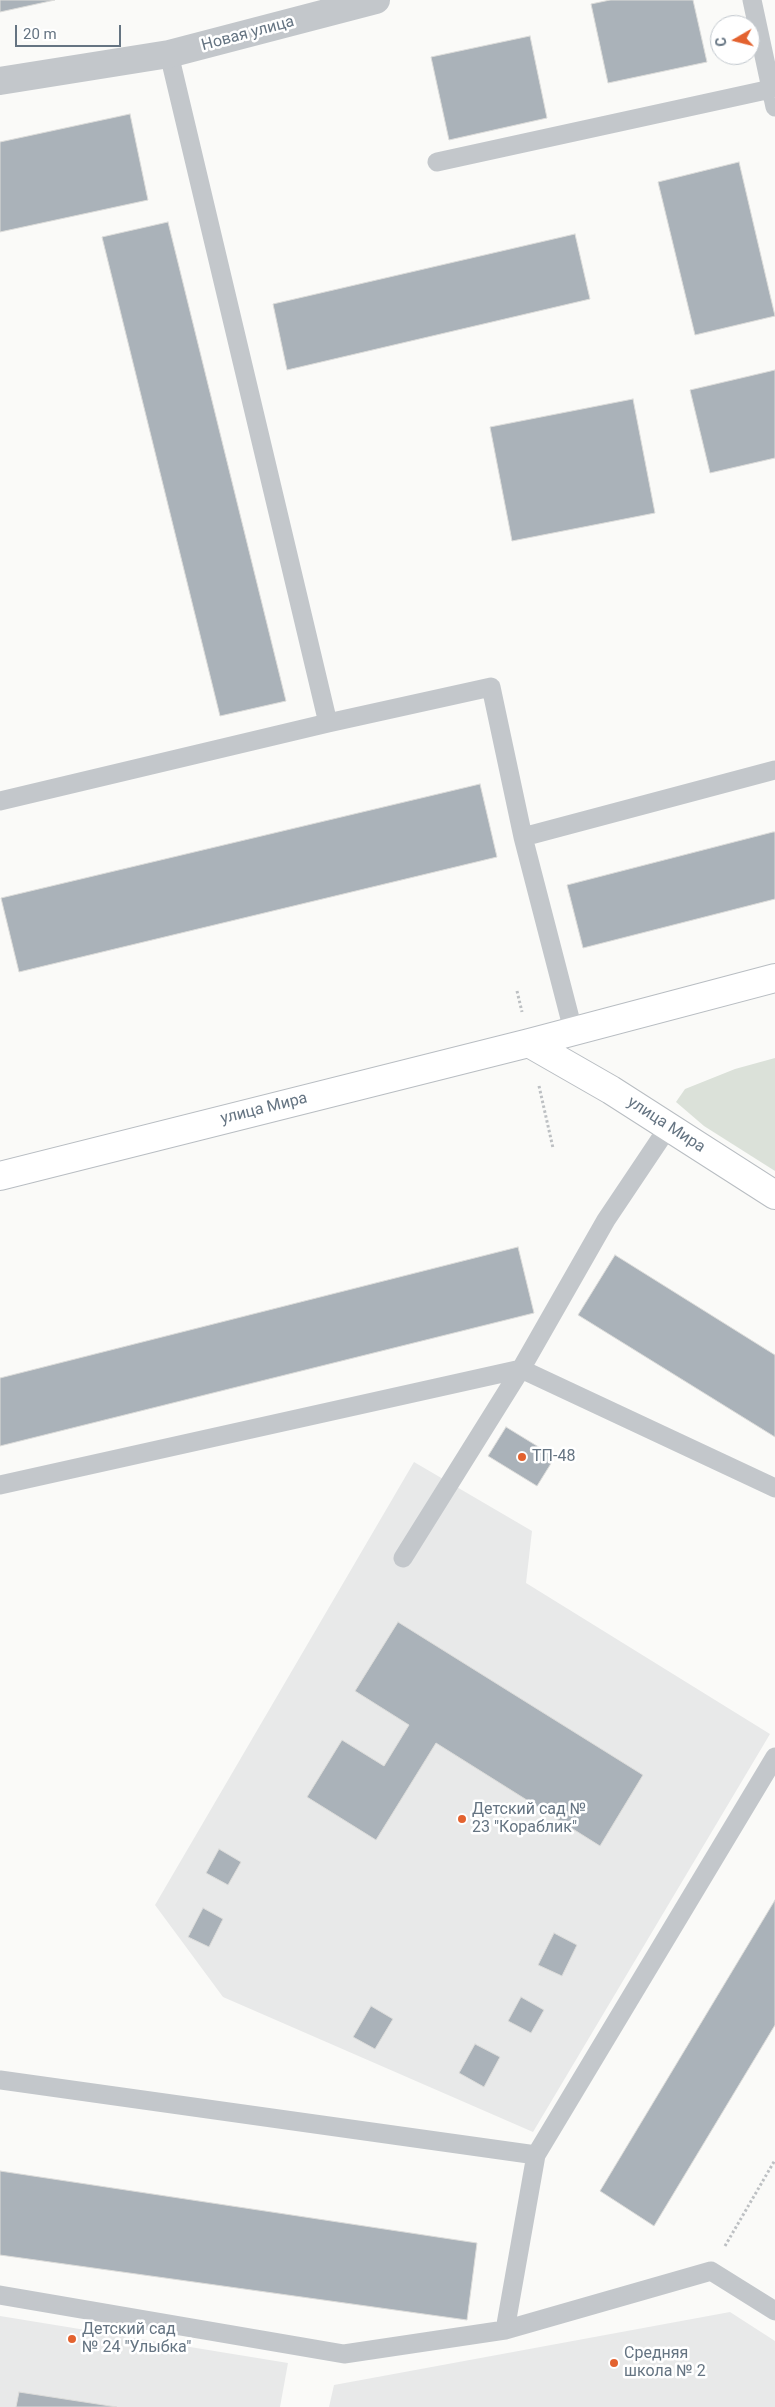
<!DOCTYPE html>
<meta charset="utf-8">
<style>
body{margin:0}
#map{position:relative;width:775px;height:2407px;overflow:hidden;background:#fafaf8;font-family:Roboto,sans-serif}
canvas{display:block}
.north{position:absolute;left:710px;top:15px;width:50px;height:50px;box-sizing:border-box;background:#fff;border:1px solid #c1c7cd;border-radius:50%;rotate:262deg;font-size:14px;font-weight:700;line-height:20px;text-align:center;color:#657482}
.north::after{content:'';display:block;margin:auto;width:18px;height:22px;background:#e3622f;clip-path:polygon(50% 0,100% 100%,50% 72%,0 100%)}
.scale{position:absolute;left:15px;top:25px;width:106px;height:22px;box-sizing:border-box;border:2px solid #657482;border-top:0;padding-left:6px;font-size:15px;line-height:18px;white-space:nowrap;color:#657482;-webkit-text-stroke:4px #fff;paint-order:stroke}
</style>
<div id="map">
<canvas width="775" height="2407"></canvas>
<div class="north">С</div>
<div class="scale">20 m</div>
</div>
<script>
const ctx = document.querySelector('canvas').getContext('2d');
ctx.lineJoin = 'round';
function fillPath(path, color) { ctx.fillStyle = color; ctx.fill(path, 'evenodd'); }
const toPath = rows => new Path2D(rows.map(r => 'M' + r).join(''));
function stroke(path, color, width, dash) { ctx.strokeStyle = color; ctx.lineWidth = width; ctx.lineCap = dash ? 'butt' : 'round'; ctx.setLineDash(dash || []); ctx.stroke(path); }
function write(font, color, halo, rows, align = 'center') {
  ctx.font = font + ' Roboto,sans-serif'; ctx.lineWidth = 5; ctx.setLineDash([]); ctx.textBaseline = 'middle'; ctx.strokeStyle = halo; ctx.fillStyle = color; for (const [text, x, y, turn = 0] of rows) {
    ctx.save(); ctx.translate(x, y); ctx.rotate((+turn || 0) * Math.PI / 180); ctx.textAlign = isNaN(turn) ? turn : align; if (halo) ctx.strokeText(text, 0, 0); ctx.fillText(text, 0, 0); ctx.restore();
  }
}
fillPath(toPath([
 [414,1462,532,1531,526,1583,770,1734,533,2132,223,1997,155,1905],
 [730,2312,775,2341,775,2407,329,2407,334,2385],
 [0,2316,288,2363,280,2407,0,2407]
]), '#e8e9e9');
fillPath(toPath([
 [775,1058,775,1171,704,1126,676,1102,685,1089,735,1069]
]), '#dbe1d9');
const building = toPath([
 [0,0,55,0,0,12,0,0],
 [610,0,693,0,707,62,608,83,591,4,610,0],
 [530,36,547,118,449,140,431,57,530,36],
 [130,114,148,200,0,232,0,142,130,114],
 [739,162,775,316,695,335,658,182,739,162],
 [168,222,286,701,220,716,102,237,168,222],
 [575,234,590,299,287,370,273,304,575,234],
 [775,370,775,458,710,473,690,390,775,370],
 [633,399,655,513,512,541,490,427,633,399],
 [480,784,497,857,19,972,1,898,480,784],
 [773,832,775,832,775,899,583,948,567,885,773,832],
 [518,1247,534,1313,0,1446,0,1378,518,1247],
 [615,1255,775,1355,775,1437,578,1315,615,1255],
 [506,1427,555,1457,537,1486,488,1456,506,1427],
 [398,1622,643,1775,600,1846,436,1743,376,1840,307,1797,342,1740,384,1766,409,1725,355,1691,398,1622],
 [219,1849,241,1862,228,1885,206,1873,219,1849],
 [775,1900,775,2025,654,2226,600,2191,775,1900],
 [203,1908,223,1919,209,1947,188,1937,203,1908],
 [554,1933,577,1945,562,1976,538,1965,554,1933],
 [521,1997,544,2010,531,2033,508,2021,521,1997],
 [371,2006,393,2019,375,2049,353,2037,371,2006],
 [475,2044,500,2057,484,2087,459,2073,475,2044],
 [0,2171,477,2243,467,2320,0,2255,0,2171],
 [19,2392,117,2407,16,2407,19,2392]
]);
fillPath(building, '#aab2b9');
stroke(building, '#dcdcda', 1);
const secondary = toPath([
 [529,1043,611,1090,775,1195],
 [0,1176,529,1043,775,978]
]);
stroke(secondary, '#b8bdc2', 30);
stroke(toPath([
 [517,991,522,1012],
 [539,1086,553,1148],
 [725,2246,775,2160]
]), '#bdc0c3', 3, [2.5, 2.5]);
stroke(toPath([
 [752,0,775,107],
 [169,54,328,723],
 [437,162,771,89],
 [0,801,328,723,491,687,523,837,573,1030],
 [523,837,775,770],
 [0,1485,521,1369,775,1488],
 [403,1558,521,1369,606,1220,669,1126],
 [0,2080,536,2155,505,2330],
 [536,2155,775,1757],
 [0,2295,344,2354,505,2330,711,2271,775,2311]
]), '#c3c7cb', 19);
stroke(toPath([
 [0,81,169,54,376,0]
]), '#c3c7cb', 28);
stroke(secondary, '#fff', 28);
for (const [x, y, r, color] of [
 [522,1457,5,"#e3622f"],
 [462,1819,5,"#e3622f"],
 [72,2339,5,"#e3622f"],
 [614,2363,5,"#e3622f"]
]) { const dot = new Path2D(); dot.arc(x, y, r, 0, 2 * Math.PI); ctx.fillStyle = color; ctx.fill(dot); stroke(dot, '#fff', 2); }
write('16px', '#657482', '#fff', [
 ["Новая улица",248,34,-15],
 ["улица Мира",264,1109,-14],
 ["улица Мира",666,1125,33]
]);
write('16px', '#657482', '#fff', [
 ["ТП-48",532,1457],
 ["Детский сад №",472,1810],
 ["23 \"Кораблик\"",472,1828],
 ["Детский сад",82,2330],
 ["№ 24 \"Улыбка\"",82,2348],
 ["Средняя",624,2354],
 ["школа № 2",624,2372]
], 'left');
</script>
